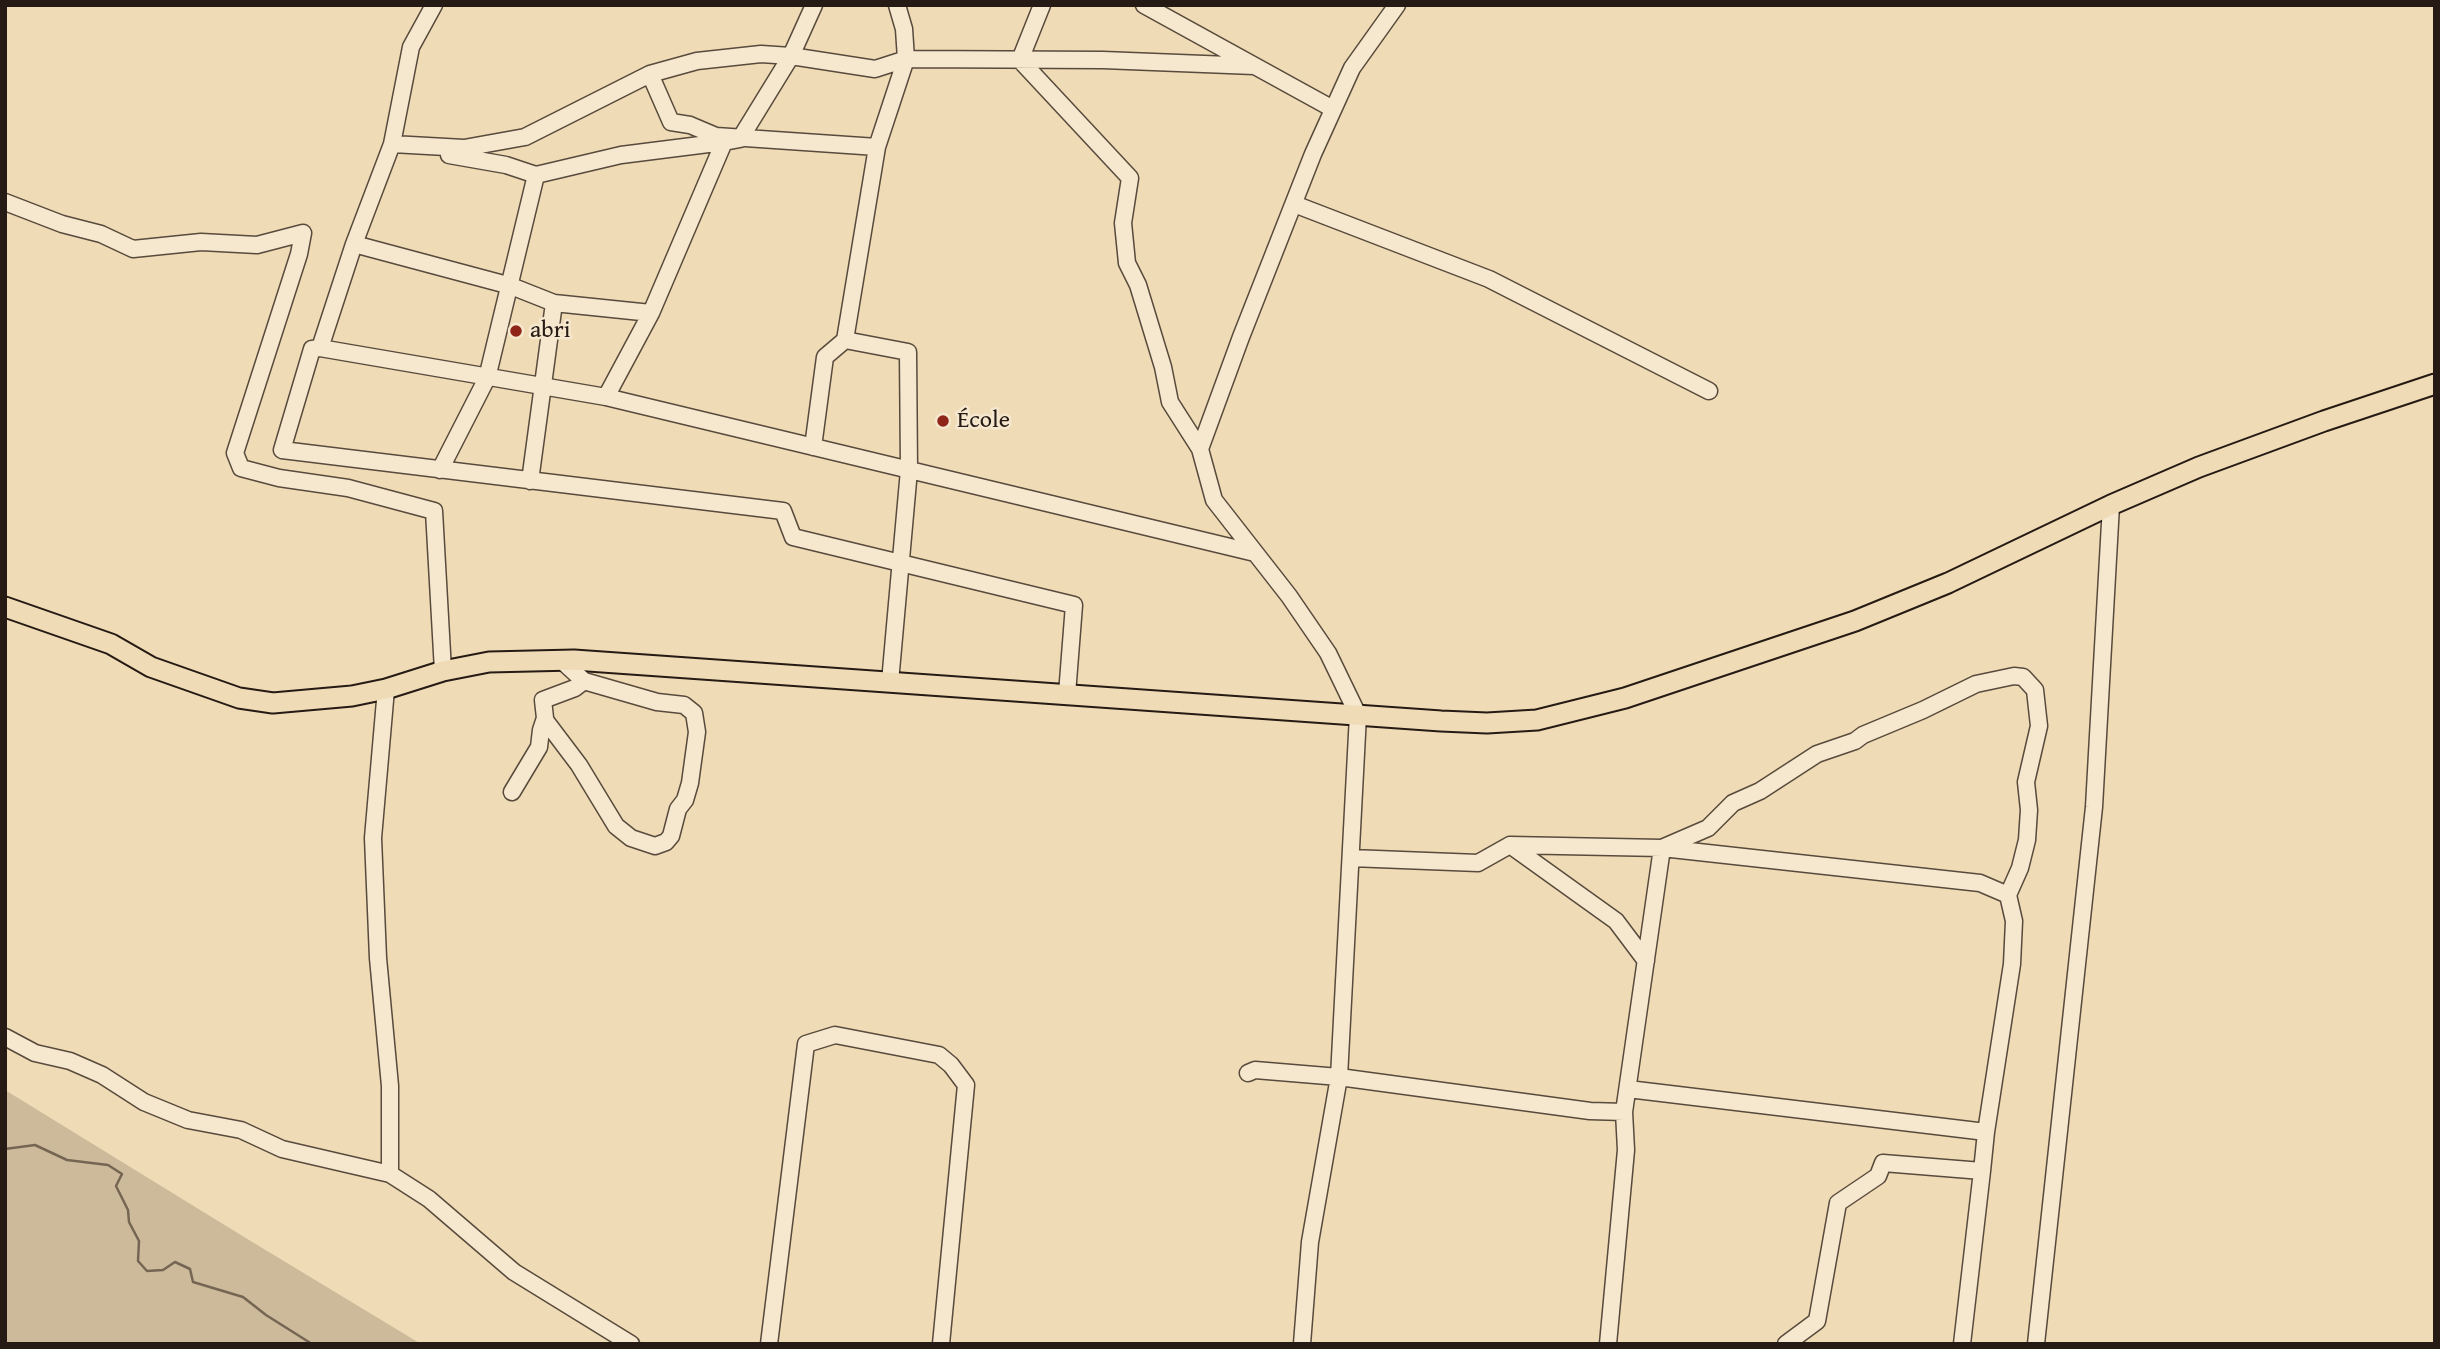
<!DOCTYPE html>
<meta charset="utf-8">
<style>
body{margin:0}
#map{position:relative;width:2440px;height:1349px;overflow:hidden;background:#efdbb5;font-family:"Gentium Book Plus",serif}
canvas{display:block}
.frame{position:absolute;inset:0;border:7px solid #251a14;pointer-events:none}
</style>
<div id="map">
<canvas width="2440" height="1349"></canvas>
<div class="frame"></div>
</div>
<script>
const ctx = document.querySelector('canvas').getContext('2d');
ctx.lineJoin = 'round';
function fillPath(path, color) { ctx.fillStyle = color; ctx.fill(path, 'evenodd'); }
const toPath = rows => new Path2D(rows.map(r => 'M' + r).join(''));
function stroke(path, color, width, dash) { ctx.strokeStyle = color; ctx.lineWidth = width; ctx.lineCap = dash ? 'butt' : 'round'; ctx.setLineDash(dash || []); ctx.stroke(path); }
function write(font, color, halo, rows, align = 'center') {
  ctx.font = font + ' "Gentium Book Plus",serif'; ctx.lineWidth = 5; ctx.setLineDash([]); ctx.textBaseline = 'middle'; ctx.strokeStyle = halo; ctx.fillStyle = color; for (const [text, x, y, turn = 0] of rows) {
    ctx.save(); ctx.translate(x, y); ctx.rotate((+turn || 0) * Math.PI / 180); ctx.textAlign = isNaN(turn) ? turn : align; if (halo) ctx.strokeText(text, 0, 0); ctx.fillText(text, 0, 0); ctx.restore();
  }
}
fillPath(toPath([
 [5,1090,249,1240,421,1344,5,1344]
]), '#cdba9a');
stroke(toPath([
 [5,1149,35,1145,67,1160,108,1165,122,1174,116,1186,128,1210,129,1222,139,1241,138,1261,147,1271,163,1270,175,1262,190,1269,193,1282,243,1297,266,1315,312,1344]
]), '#756654', 2.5);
const minor = toPath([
 [434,5,411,47,392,144,354,244,320,348,312,349,282,450,783,511,793,537,1074,605,1067,694],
 [1042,5,1020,60,1130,178,1123,223,1127,263,1138,285,1163,367,1170,402,1200,449],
 [1144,5,1333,109],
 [650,74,671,122,690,125,716,136,877,147],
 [392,144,464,148,525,137,650,74,697,61,761,54,791,56,875,69,906,59,1103,60,1254,66],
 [449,155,506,165,536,175,621,155,724,142],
 [5,202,62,224,101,234,133,249,201,242,257,245,303,233,299,254,235,453,241,468,279,478,348,488,434,511,443,671],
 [1294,204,1489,279,1709,391],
 [354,244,511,286,554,303,651,313],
 [845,340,908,352,909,470,890,682],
 [320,348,606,397,1255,553],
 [606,397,651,313,724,142,740,139,791,56,814,5],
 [813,447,825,357,845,340,877,147,906,59,904,29,897,5],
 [440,470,487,378,536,175],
 [530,481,554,303],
 [386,689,373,838,378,958,390,1086,390,1174],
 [545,720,579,765,616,826,631,838,655,846,666,842,671,836,678,809,685,800,690,783,697,732,694,713,684,705,657,702,584,681],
 [512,792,539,747,541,730,545,718,543,700,575,688,584,681,561,660],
 [1510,845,1616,921,1646,961],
 [1664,847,1708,828,1733,803,1760,791,1817,754,1855,741,1863,735,1923,710,1976,684,2014,676,2023,677,2035,690,2039,726,2026,782,2029,810,2027,840,2020,868,2008,895],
 [1662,848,1980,883,2008,895,2014,921,2012,964,1986,1132,1982,1171,1883,1163,1878,1176,1838,1203,1817,1321,1786,1344],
 [1351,858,1478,863,1510,845,1662,848,1624,1112,1626,1150,1608,1344],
 [5,1037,35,1053,70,1061,102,1075,144,1102,188,1120,241,1130,282,1149,390,1174,429,1199,514,1272,631,1344],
 [1248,1073,1255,1070,1339,1077,1590,1111,1624,1112],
 [1628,1089,1986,1132],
 [769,1344,806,1044,835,1035,939,1055,951,1065,966,1085,941,1344],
 [1302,1344,1310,1242,1339,1077,1358,715,1328,653,1289,596,1214,500,1200,449,1241,337,1313,154,1352,68,1397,5],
 [1962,1344,1982,1171],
 [2036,1344,2094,807,2111,505]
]);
const major = toPath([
 [5,607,111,644,151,667,239,698,273,703,352,696,386,689,443,671,489,662,574,660,1441,721,1487,723,1537,720,1625,698,1855,621,1948,583,2111,505,2199,467,2324,421,2435,384]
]);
stroke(minor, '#584a3c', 19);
stroke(major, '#251a14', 23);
stroke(minor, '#f5e8cf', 16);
stroke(major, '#efdbb5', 19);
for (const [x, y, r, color] of [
 [516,331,7,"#8f2418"],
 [943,421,7,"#8f2418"]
]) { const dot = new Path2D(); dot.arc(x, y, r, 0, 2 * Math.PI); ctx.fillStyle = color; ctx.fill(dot); stroke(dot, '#f5e8cf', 2.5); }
write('24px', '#251a14', '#f5e8cf', [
 ["abri",530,331],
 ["École",957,421]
], 'left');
</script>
